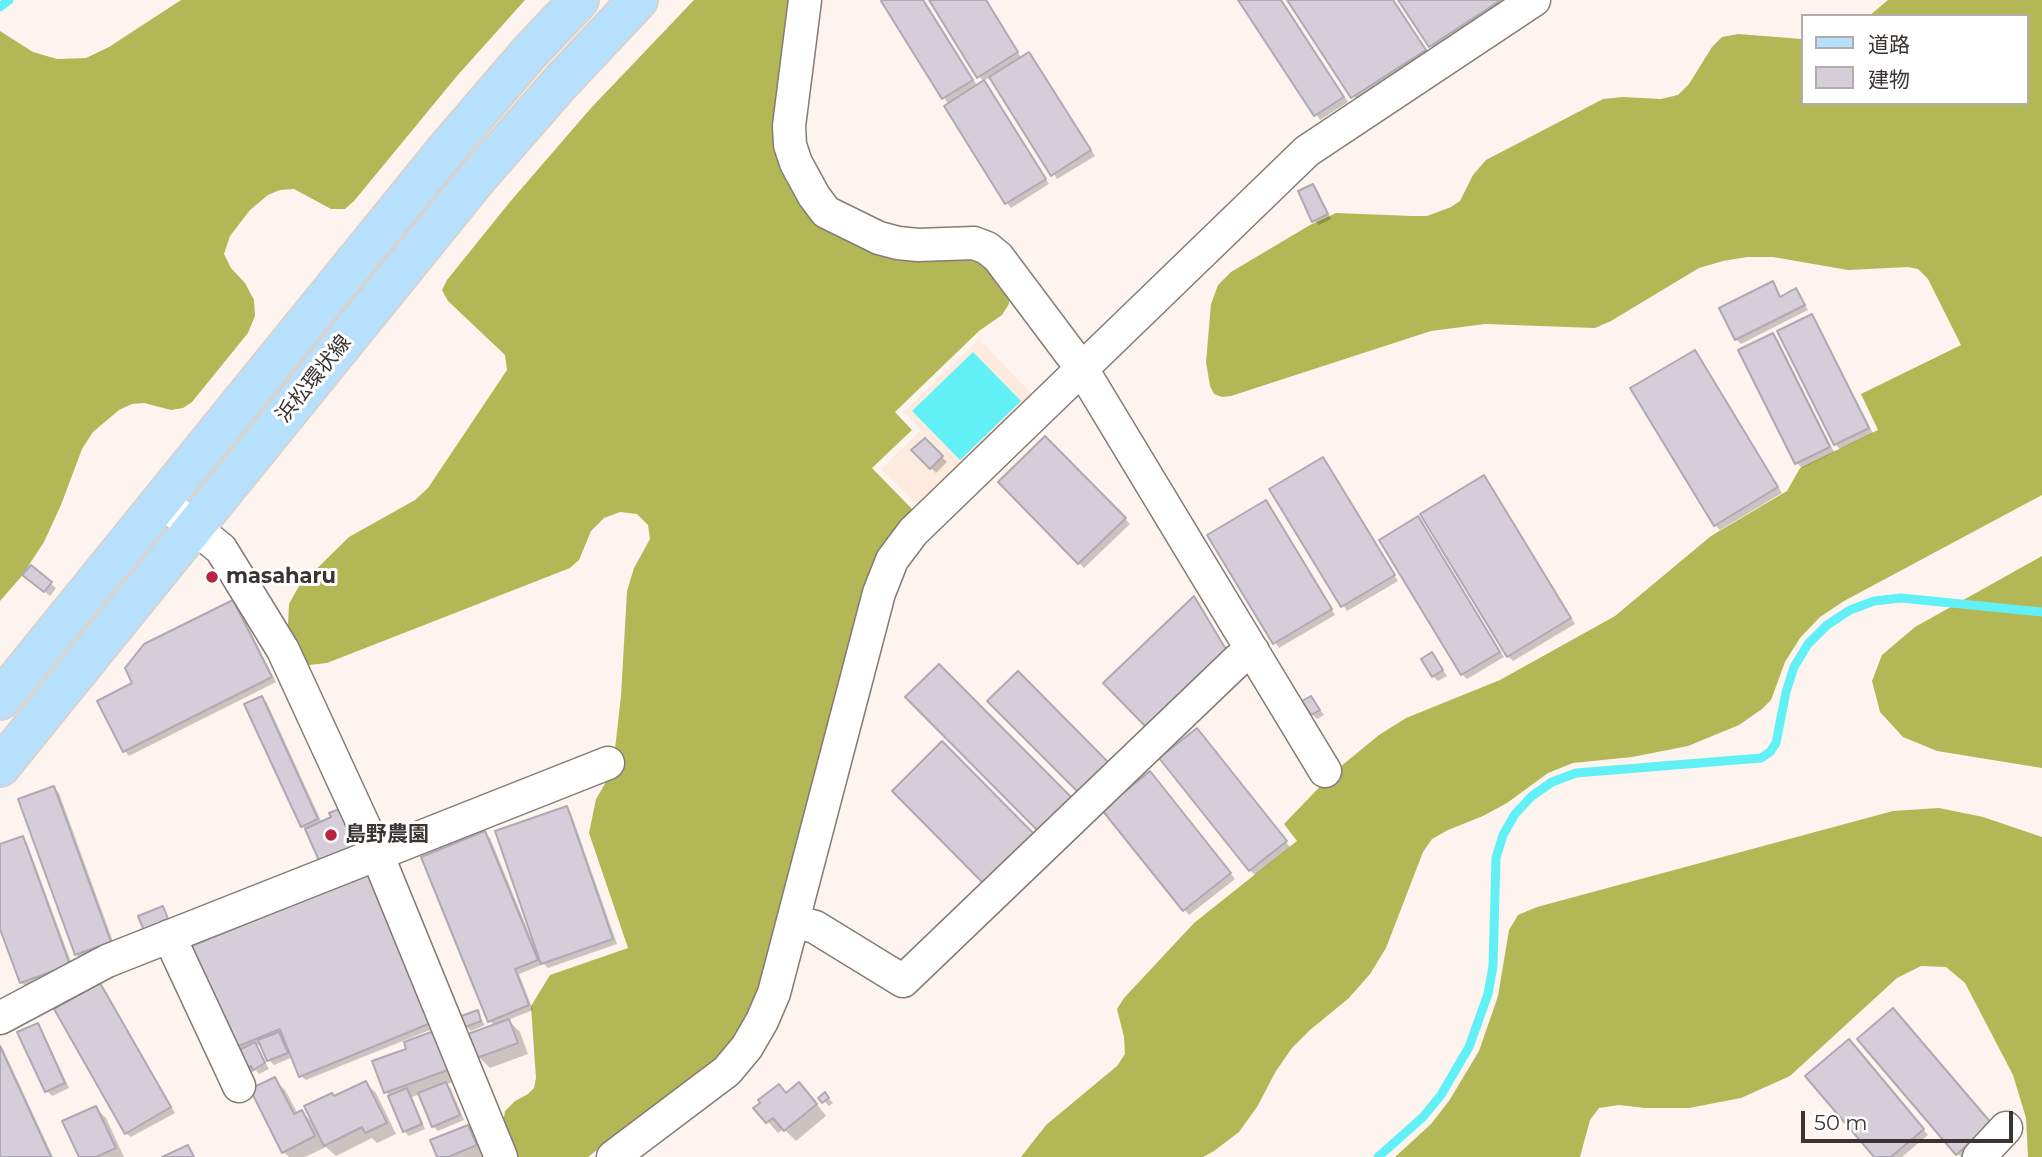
<!DOCTYPE html>
<meta charset="utf-8">
<style>
body{margin:0}
#map{position:relative;width:2042px;height:1157px;overflow:hidden;background:#fef4ef;font-family:Montserrat,"Noto Sans JP",sans-serif}
canvas{display:block}
.legend{position:absolute;left:1801px;top:14px;width:228px;height:91px;box-sizing:border-box;background:#fff;border:2px solid #b0aead;margin:0;padding:9px 12px;list-style:none;font-size:21px;color:#3a3532}
.legend li{display:flex;align-items:center;gap:14px;height:35px}
.legend b{width:35px;border:2px solid #b0aead}
.scale{position:absolute;left:1801px;top:1111px;width:212px;height:32px;box-sizing:border-box;border:4px solid #3a3532;border-top:0;padding-left:9px;font-size:21px;line-height:24px;white-space:nowrap;color:#3a3532;-webkit-text-stroke:5px #fff;paint-order:stroke}
</style>
<div id="map">
<canvas width="2042" height="1157"></canvas>
<ul class="legend">
<li><b style="height:9px;background:#b7e0fd"></b>道路</li>
<li><b style="height:19px;background:#d5ced8"></b>建物</li>
</ul>
<div class="scale">50 m</div>
</div>
<script>
const ctx = document.querySelector('canvas').getContext('2d');
ctx.lineJoin = 'round';
function fillPath(path, color) { ctx.fillStyle = color; ctx.fill(path, 'evenodd'); }
const toPath = rows => new Path2D(rows.map(r => 'M' + r).join(''));
function stroke(path, color, width, dash) { ctx.strokeStyle = color; ctx.lineWidth = width; ctx.lineCap = dash ? 'butt' : 'round'; ctx.setLineDash(dash || []); ctx.stroke(path); }
function write(font, color, halo, rows, align = 'center') {
  ctx.font = font + ' Montserrat,"Noto Sans JP",sans-serif'; ctx.lineWidth = 6; ctx.setLineDash([]); ctx.textBaseline = 'middle'; ctx.strokeStyle = halo; ctx.fillStyle = color; for (const [text, x, y, turn = 0] of rows) {
    ctx.save(); ctx.translate(x, y); ctx.rotate((+turn || 0) * Math.PI / 180); ctx.textAlign = isNaN(turn) ? turn : align; if (halo) ctx.strokeText(text, 0, 0); ctx.fillText(text, 0, 0); ctx.restore();
  }
}
fillPath(toPath([
 [979,339,1033,395,918,507,881,469,921,430,904,412]
]), '#feebdf');
fillPath(toPath([
 [181,0,525,0,457,76,354,201,345,209,331,209,294,189,280,190,268,195,250,210,230,236,224,254,231,268,245,283,254,300,255,316,248,333,192,402,183,408,171,410,144,403,132,404,119,410,93,432,82,449,61,505,44,542,21,577,0,601,0,31,33,52,57,59,86,58,109,47],
 [694,0,796,0,807,200,972,251,1009,291,1009,304,1002,315,979,331,895,412,912,430,872,468,914,511,760,988,749,1014,735,1039,716,1060,588,1157,513,1157,503,1124,505,1111,515,1101,528,1094,534,1088,536,1078,531,1006,550,975,628,948,589,833,596,799,610,775,615,749,621,696,627,591,634,568,650,539,648,525,637,514,620,512,604,518,591,531,579,560,570,568,327,663,309,665,298,656,288,625,289,604,299,586,349,537,415,500,428,488,507,370,505,355,448,301,442,290,447,280,509,203,591,108],
 [1888,0,2042,0,2042,495,1844,601,1820,617,1800,638,1785,662,1771,700,1762,709,1739,725,1688,746,1632,757,1573,763,1548,773,1507,803,1483,816,1448,830,1432,839,1423,852,1386,948,1370,974,1349,998,1310,1030,1292,1048,1276,1071,1257,1107,1239,1132,1214,1151,1203,1157,1021,1157,1046,1125,1117,1066,1125,1054,1124,1037,1117,1009,1124,998,1194,923,1297,841,1284,824,1335,771,1379,735,1406,718,1500,680,1615,616,1711,536,1787,491,1800,468,1878,430,1861,394,1961,345,1928,279,1918,269,1908,267,1848,270,1773,257,1747,257,1723,261,1699,268,1611,321,1595,328,1485,324,1431,331,1231,396,1222,397,1214,394,1210,386,1206,362,1211,304,1218,285,1231,272,1310,225,1336,213,1412,216,1427,216,1451,207,1460,201,1473,175,1486,160,1603,99,1623,97,1661,99,1678,95,1689,84,1712,47,1722,37,1738,34,1802,39,1802,103,2026,103,2026,16,1869,16],
 [2042,556,2042,768,1937,751,1903,737,1880,712,1872,681,1882,655,1915,627],
 [1939,808,1983,817,2042,837,2042,1157,2028,1157,2026,1118,2013,1075,1965,983,1946,967,1921,966,1897,978,1790,1076,1741,1098,1689,1108,1645,1108,1619,1105,1599,1108,1590,1120,1580,1157,1395,1157,1431,1124,1449,1101,1479,1051,1498,996,1509,930,1518,915,1537,907,1893,811]
]), '#b4b755');
fillPath(toPath([
 [973,352,1021,401,960,460,912,411]
]), '#62f0f7');
fillPath(toPath([
 [886,0,924,0,978,87,984,83,989,88,1049,184,1011,208,1007,203],
 [931,0,986,0,1022,59,1029,55,1034,59,1095,156,1057,179,991,77,983,81,979,76],
 [1240,0,1281,0,1348,102,1320,120],
 [1289,0,1393,0,1430,55,1358,102],
 [1400,0,1513,0,1435,51],
 [1313,186,1318,191,1331,219,1319,225,1314,220],
 [1772,284,1782,298,1796,290,1808,310,1741,344,1736,339],
 [1812,316,1816,321,1873,433,1840,449,1835,444,1779,332],
 [1773,335,1778,340,1834,452,1802,468,1797,463,1740,351],
 [1695,352,1782,493,1720,530,1715,525],
 [1045,438,1130,524,1084,568,1000,482],
 [925,440,947,462,936,473,914,450],
 [1323,459,1398,581,1347,611,1272,490],
 [1484,477,1575,624,1513,661,1508,656],
 [1270,507,1335,615,1279,648,1210,536],
 [1418,519,1504,657,1467,679,1462,674],
 [31,567,56,588,50,596,30,580],
 [233,602,238,607,276,682,129,756,125,751,134,684],
 [1432,655,1447,676,1438,681,1433,676],
 [262,698,267,703,322,823,334,818,367,854,308,832,302,826],
 [1311,698,1324,715,1317,719,1312,714],
 [1201,735,1290,847,1255,875,1250,870],
 [1155,779,1235,879,1189,915,1104,810],
 [54,788,59,793,115,947,81,959,76,954],
 [566,808,571,813,617,944,548,968,544,964,519,974,533,1010,508,1020,520,1032,528,1054,490,1068,479,1057,495,1026,490,1021,485,833,490,838,531,938,534,937],
 [22,838,27,843,74,970,26,987,21,982,0,924,0,846],
 [370,875,435,1028,306,1080,301,1076,293,1057,274,1065,269,1060,262,1043,256,1046,269,1069,259,1074,256,1070,246,1075,231,1049],
 [100,985,105,990,175,1113,131,1137,126,1133],
 [1893,1010,2007,1141,1988,1157,1961,1157,1957,1153],
 [477,1012,485,1025,471,1031,466,1026],
 [37,1025,42,1030,69,1088,52,1096,47,1091],
 [433,1033,458,1081,447,1084,451,1089,464,1120,438,1131,433,1126,420,1094,412,1097,425,1129,409,1136,404,1131,390,1096,386,1092,409,1050],
 [0,1045,2,1047,53,1157,3,1157,0,1151],
 [1854,1047,1928,1135,1902,1157,1876,1157],
 [274,1079,285,1090,298,1114,302,1112,314,1124,334,1098,365,1083,376,1093,396,1134,377,1143,372,1138,336,1156,326,1147,305,1157,289,1157,284,1152],
 [787,1094,810,1095,826,1116,796,1141,784,1129,778,1133,756,1108],
 [825,1095,833,1103,829,1106,821,1098],
 [96,1108,106,1118,124,1157,80,1157],
 [468,1127,479,1137,484,1157,439,1157]
]), '#0003');
stroke(toPath([
 [0,7,9,0],
 [1378,1157,1423,1117,1441,1095,1469,1047,1488,994,1493,966,1496,858,1503,835,1515,814,1532,796,1552,782,1576,773,1761,758,1770,752,1776,743,1786,692,1794,667,1808,644,1827,625,1850,610,1874,601,1901,598,2042,612]
]), '#62f0f7', 9);
const building = toPath([
 [883,0,923,0,973,80,942,99,881,1,883,0],
 [929,0,986,0,1018,52,977,78,929,0],
 [1238,0,1281,0,1344,97,1314,116,1238,0],
 [1287,0,1393,0,1426,50,1351,98,1287,0],
 [1398,0,1501,0,1429,47,1398,0],
 [1029,52,1091,150,1051,176,989,77,1029,52],
 [984,80,1046,179,1005,204,944,106,984,80],
 [1313,184,1328,214,1312,222,1298,191,1313,184],
 [1773,281,1780,297,1796,288,1805,305,1735,340,1719,308,1773,281],
 [1812,314,1869,428,1834,445,1777,331,1812,314],
 [1773,333,1830,447,1795,464,1738,350,1773,333],
 [1695,350,1778,487,1714,526,1630,388,1695,350],
 [1045,436,1126,518,1078,564,998,482,1045,436],
 [925,438,943,456,930,469,911,450,925,438],
 [1323,457,1395,575,1341,607,1269,489,1323,457],
 [1484,475,1571,618,1507,657,1420,514,1484,475],
 [1266,500,1332,609,1273,644,1207,535,1266,500],
 [1418,516,1500,652,1461,675,1379,540,1418,516],
 [31,565,52,582,44,592,22,575,31,565],
 [1194,596,1227,651,1147,728,1103,683,1194,596],
 [233,600,272,677,123,752,97,701,132,683,125,668,144,644,233,600],
 [1432,652,1443,670,1432,677,1421,659,1432,652],
 [939,664,1074,800,1040,833,905,697,939,664],
 [1018,671,1110,764,1080,794,987,701,1018,671],
 [262,696,318,819,301,827,244,704,262,696],
 [1311,696,1320,710,1311,715,1302,701,1311,696],
 [1197,728,1287,841,1249,871,1159,758,1197,728],
 [942,741,1036,836,986,886,892,791,942,741],
 [1150,771,1231,873,1183,911,1102,810,1150,771],
 [54,786,111,942,75,955,18,799,54,786],
 [567,806,613,939,541,964,495,831,567,806],
 [342,808,357,842,354,850,321,865,305,829,331,817,329,813,342,808],
 [485,831,538,960,515,969,529,1005,488,1022,421,857,485,831],
 [23,836,70,965,20,983,0,929,0,844,23,836],
 [370,873,431,1023,299,1077,280,1029,229,1050,187,948,370,873],
 [163,906,170,924,145,933,138,916,163,906],
 [100,983,171,1107,125,1134,54,1009,100,983],
 [1893,1008,1992,1124,1956,1155,1857,1039,1893,1008],
 [478,1010,481,1021,465,1027,461,1016,478,1010],
 [509,1019,518,1043,477,1058,468,1034,509,1019],
 [38,1023,65,1083,45,1092,17,1032,38,1023],
 [434,1031,448,1070,384,1093,372,1061,406,1049,404,1042,434,1031],
 [279,1032,288,1053,267,1061,258,1040,279,1032],
 [1849,1039,1924,1129,1891,1157,1874,1157,1805,1076,1849,1039],
 [255,1042,265,1063,253,1070,251,1066,239,1071,231,1054,255,1042],
 [0,1046,51,1157,1,1157,0,1155,0,1046],
 [275,1077,294,1114,302,1110,315,1136,282,1153,250,1089,275,1077],
 [366,1081,387,1123,365,1133,362,1127,324,1146,304,1106,332,1093,334,1096,366,1081],
 [446,1082,460,1115,432,1127,418,1093,446,1082],
 [799,1082,817,1104,784,1131,773,1118,766,1123,753,1108,760,1103,758,1100,779,1084,786,1093,799,1082],
 [407,1088,422,1124,403,1132,388,1096,407,1088],
 [825,1092,829,1098,822,1103,818,1098,825,1092],
 [96,1106,116,1148,96,1157,79,1157,62,1121,96,1106],
 [468,1125,477,1145,448,1157,437,1157,430,1140,468,1125],
 [188,1145,194,1157,162,1157,188,1145]
]);
fillPath(building, '#d5ced8');
stroke(building, '#afa9b3', 2);
const minor = toPath([
 [805,0,789,126,790,145,796,163,814,196,826,212,879,238,898,243,918,245,974,243,987,248,998,257,1082,369,1325,771],
 [163,502,221,549,283,650,377,854,501,1157],
 [793,921,815,927,903,981,1238,660,1253,651],
 [169,936,239,1086],
 [0,1018,107,961,608,763],
 [613,1157,727,1071,747,1047,762,1021,774,993,879,593,892,560,913,532,1307,151,1534,0],
 [1979,1157,2006,1128]
]);
const major = toPath([
 [0,700,445,151,529,53,579,0],
 [0,767,478,177,561,82,638,0]
]);
stroke(minor, '#857b74', 35);
stroke(major, '#d4d3d2', 42);
stroke(minor, '#fff', 32);
stroke(major, '#b7e0fd', 38);
for (const [x, y, r, color] of [
 [212,577,7,"#b62441"],
 [331,835,7,"#b62441"]
]) { const dot = new Path2D(); dot.arc(x, y, r, 0, 2 * Math.PI); ctx.fillStyle = color; ctx.fill(dot); stroke(dot, '#fff', 2.5); }
write('21px', '#3a3532', '#fff', [
 ["浜松環状線",314,379,-51]
]);
write('bold 21px', '#3a3532', '#fff', [
 ["masaharu",226,577],
 ["島野農園",345,835]
], 'left');
</script>
